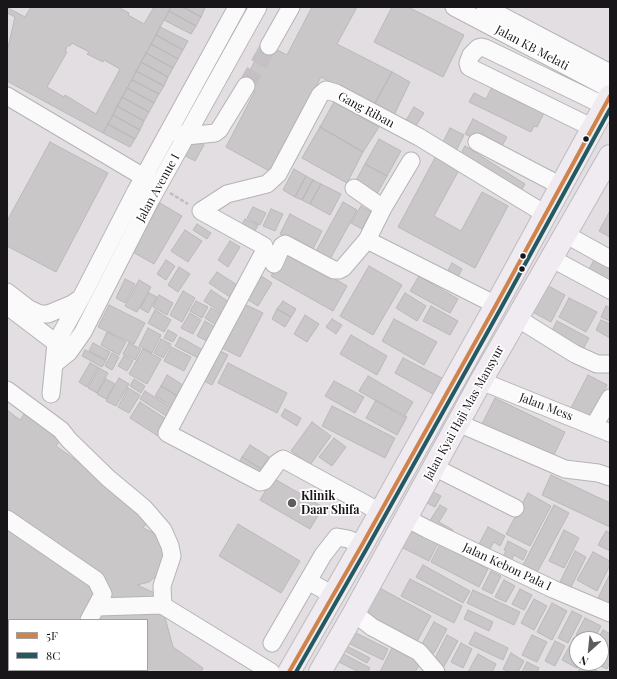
<!DOCTYPE html>
<style>
body{margin:0}
#map{position:relative;width:617px;height:679px;overflow:hidden;background:#e2dee2;font-family:"Playfair Display",serif}
canvas{display:block}
.frame{position:absolute;inset:0;border:8px solid #191619;pointer-events:none}
.legend{position:absolute;left:8px;top:619px;width:140px;height:52px;box-sizing:border-box;background:#fff;border:1px solid #a3a2a3;margin:0;padding:5px 7px;list-style:none;font-size:12px;color:#191619}
.legend li{display:flex;align-items:center;gap:8px;height:20px}
.legend b{width:20px;border:1px solid #a3a2a3}
.north{position:absolute;left:569px;top:631px;width:40px;height:40px;box-sizing:border-box;background:#fff;border:1px solid #a3a2a3;border-radius:50%;rotate:207deg;font-size:11px;font-weight:700;line-height:16px;text-align:center;color:#191619}
.north::after{content:'';display:block;margin:auto;width:14px;height:18px;background:#5f5c5f;clip-path:polygon(50% 0,100% 100%,50% 72%,0 100%)}
</style>
<div id="map">
<canvas width="617" height="679"></canvas>
<div class="frame"></div>
<ul class="legend">
<li><b style="height:5px;background:#d1834c"></b>5F</li>
<li><b style="height:5px;background:#235a61"></b>8C</li>
</ul>
<div class="north">N</div>
</div>
<script>
const ctx = document.querySelector('canvas').getContext('2d');
ctx.lineJoin = 'round';
function fillPath(path, color) { ctx.fillStyle = color; ctx.fill(path, 'evenodd'); }
const toPath = rows => new Path2D(rows.map(r => 'M' + r).join(''));
function stroke(path, color, width, dash) { ctx.strokeStyle = color; ctx.lineWidth = width; ctx.lineCap = dash ? 'butt' : 'round'; ctx.setLineDash(dash || []); ctx.stroke(path); }
function write(font, color, halo, rows, align = 'center') {
  ctx.font = font + ' "Playfair Display",serif'; ctx.lineWidth = 3.5; ctx.setLineDash([]); ctx.textBaseline = 'middle'; ctx.strokeStyle = halo; ctx.fillStyle = color; for (const [text, x, y, turn = 0] of rows) {
    ctx.save(); ctx.translate(x, y); ctx.rotate((+turn || 0) * Math.PI / 180); ctx.textAlign = isNaN(turn) ? turn : align; if (halo) ctx.strokeText(text, 0, 0); ctx.fillText(text, 0, 0); ctx.restore();
  }
}
const building = toPath([
 [7,7,171,7,103,133,7,81,7,52,15,17,7,13,7,7],
 [9,7,31,7,25,17,8,8,9,7],
 [118,7,154,7,144,24,128,15,129,13,118,7],
 [171,7,183,7,201,17,196,26,169,11,171,7],
 [183,7,204,7,205,8,201,17,183,7],
 [312,7,357,7,337,44,392,72,374,105,321,77,271,172,226,147,255,91,243,84,264,43,287,55,312,7],
 [392,7,408,7,464,35,443,77,374,42,392,7],
 [169,11,196,26,191,34,164,20,169,11],
 [160,27,188,41,183,50,156,35,160,27],
 [156,35,183,50,178,59,151,44,156,35],
 [72,43,89,52,87,54,103,62,104,60,120,69,96,114,65,95,64,97,47,87,67,52,65,51,68,45,70,46,72,43],
 [151,44,178,59,173,68,146,53,151,44],
 [146,53,173,68,168,77,141,62,146,53],
 [141,62,168,77,164,86,136,71,141,62],
 [136,71,164,86,159,94,132,80,136,71],
 [392,72,410,82,394,115,374,105,392,72],
 [132,80,159,94,154,103,127,88,132,80],
 [494,83,510,91,507,96,525,105,528,98,547,107,537,127,534,126,531,132,469,102,474,93,486,99,494,83],
 [127,88,154,103,149,112,122,97,127,88],
 [122,97,149,112,144,121,117,106,122,97],
 [334,102,379,127,363,152,320,127,334,102],
 [117,106,144,121,140,130,113,115,117,106],
 [414,107,424,113,412,132,402,127,414,107],
 [113,115,140,130,135,139,108,124,113,115],
 [473,119,507,137,499,151,465,134,473,119],
 [108,124,135,139,130,147,103,133,108,124],
 [320,127,363,152,347,183,302,158,320,127],
 [450,128,464,135,456,151,442,144,450,128],
 [193,139,204,145,195,161,184,155,193,139],
 [379,139,401,151,387,176,365,164,379,139],
 [50,142,108,173,56,272,7,246,7,221,50,142],
 [465,146,525,184,518,196,458,159,465,146],
 [436,156,460,168,434,216,461,231,482,192,508,206,475,268,398,227,436,156],
 [365,164,387,176,375,197,354,184,365,164],
 [294,169,306,176,295,197,283,190,294,169],
 [306,176,313,180,302,200,295,197,306,176],
 [313,180,321,184,310,204,302,200,313,180],
 [321,184,341,194,330,215,310,204,321,184],
 [343,202,357,210,329,261,315,253,343,202],
 [160,203,182,216,154,264,131,251,160,203],
 [361,206,371,212,362,229,351,223,361,206],
 [253,207,266,213,260,225,247,218,253,207],
 [271,209,283,214,275,231,263,226,271,209],
 [610,211,610,237,599,231,610,211],
 [290,214,322,231,312,251,280,234,290,214],
 [245,219,258,225,252,237,239,230,245,219],
 [197,224,211,233,207,239,193,230,197,224],
 [185,230,202,241,188,262,171,251,185,230],
 [230,241,240,247,228,267,218,260,230,241],
 [601,247,610,252,610,288,586,275,601,247],
 [285,250,347,286,333,311,271,276,285,250],
 [166,260,175,266,166,280,157,274,166,260],
 [452,263,462,269,457,279,446,274,452,263],
 [369,266,402,285,373,335,340,316,369,266],
 [179,267,190,274,178,292,168,285,179,267],
 [217,272,237,285,230,297,209,283,217,272],
 [255,272,272,283,258,306,242,296,255,272],
 [419,276,458,299,450,313,410,291,419,276],
 [125,279,135,284,125,303,116,298,125,279],
 [139,280,151,287,137,312,125,306,139,280],
 [543,283,565,295,551,322,529,310,543,283],
 [211,290,229,302,222,313,204,301,211,290],
 [183,291,195,298,182,322,170,315,183,291],
 [149,293,157,297,148,313,140,308,149,293],
 [405,293,426,306,417,321,396,308,405,293],
 [159,295,173,303,167,315,153,307,159,295],
 [569,298,597,312,586,332,559,317,569,298],
 [196,301,208,307,202,318,190,311,196,301],
 [283,301,296,309,291,317,277,309,283,301],
 [240,302,263,313,240,357,216,345,240,302],
 [109,305,145,323,134,344,98,327,109,305],
 [431,306,458,321,450,335,423,321,431,306],
 [606,306,610,308,610,321,601,317,606,306],
 [211,308,223,315,216,325,205,318,211,308],
 [277,309,291,317,285,327,272,319,277,309],
 [155,310,171,320,164,332,148,323,155,310],
 [190,313,201,320,193,334,181,328,190,313],
 [305,315,319,324,307,342,294,334,305,315],
 [332,319,342,325,336,334,326,327,332,319],
 [394,319,437,342,424,365,382,341,394,319],
 [601,320,610,324,610,338,596,330,601,320],
 [205,321,215,327,207,341,197,336,205,321],
 [557,321,589,338,581,353,549,336,557,321],
 [148,328,161,335,152,353,139,346,148,328],
 [168,330,177,335,173,342,164,338,168,330],
 [107,332,126,342,119,355,101,345,107,332],
 [351,335,387,356,377,375,340,354,351,335],
 [180,337,203,350,198,358,175,346,180,337],
 [161,339,171,344,163,358,154,353,161,339],
 [93,343,110,352,106,360,89,351,93,343],
 [129,343,141,349,135,360,123,354,129,343],
 [171,347,191,357,184,371,164,361,171,347],
 [214,348,228,355,212,385,198,378,214,348],
 [143,349,161,359,147,384,129,374,143,349],
 [85,350,106,361,102,367,82,356,85,350],
 [112,353,119,357,112,370,105,366,112,353],
 [124,356,133,361,127,371,118,366,124,356],
 [403,358,442,378,433,394,395,373,403,358],
 [90,363,98,367,87,387,79,382,90,363],
 [228,363,287,393,277,413,218,383,228,363],
 [99,368,108,373,97,393,88,388,99,368],
 [167,375,186,387,179,397,161,386,167,375],
 [588,375,607,385,590,420,570,410,588,375],
 [368,376,413,402,404,417,359,391,368,376],
 [119,378,129,384,116,406,106,401,119,378],
 [106,379,115,384,106,399,97,394,106,379],
 [134,379,145,386,141,393,130,386,134,379],
 [334,381,364,397,355,413,325,396,334,381],
 [161,386,179,397,173,407,155,396,161,386],
 [128,388,140,395,129,413,118,407,128,388],
 [145,391,173,409,168,417,140,399,145,391],
 [495,398,565,432,551,461,481,426,495,398],
 [376,400,407,417,397,435,366,418,376,400],
 [140,402,169,421,158,436,130,418,140,402],
 [332,406,395,438,385,458,322,426,332,406],
 [285,409,301,418,297,426,281,416,285,409],
 [7,410,20,420,27,410,63,435,56,446,130,499,149,520,143,528,156,534,166,553,160,573,149,582,137,585,159,595,173,647,203,668,201,672,7,672,7,410],
 [9,620,147,620,147,670,9,670,9,620],
 [312,422,331,436,310,465,291,451,312,422],
 [334,438,346,447,332,466,319,457,334,438],
 [250,445,269,457,261,469,242,457,250,445],
 [242,457,261,469,256,478,237,466,242,457],
 [551,475,610,503,610,527,542,495,551,475],
 [273,478,323,507,310,529,260,500,273,478],
 [429,490,441,496,435,507,423,501,429,490],
 [528,493,551,506,530,546,506,534,528,493],
 [440,505,447,509,439,522,453,530,448,537,427,525,440,505],
 [554,505,569,513,534,578,520,571,554,505],
 [238,524,300,561,281,593,219,556,238,524],
 [488,527,505,536,500,546,494,542,487,554,477,548,488,527],
 [408,528,438,543,429,561,399,546,408,528],
 [564,530,579,538,564,568,549,561,564,530],
 [606,531,610,533,610,551,598,545,606,531],
 [508,541,527,551,523,560,514,555,509,566,500,562,506,551,504,550,508,541],
 [440,544,488,569,479,587,431,562,440,544],
 [575,551,586,557,571,587,560,582,575,551],
 [593,552,610,561,610,565,597,591,577,580,593,552],
 [423,565,470,591,463,603,416,577,423,565],
 [491,571,501,576,492,594,482,589,491,571],
 [610,574,610,598,605,609,595,604,610,574],
 [410,579,462,606,454,623,401,596,410,579],
 [504,580,515,586,506,602,495,597,504,580],
 [378,587,431,616,415,645,361,616,378,587],
 [520,589,532,595,524,610,512,604,520,589],
 [473,590,520,612,514,625,467,603,473,590],
 [534,599,547,606,534,630,521,623,534,599],
 [552,603,567,611,552,640,537,632,552,603],
 [468,610,493,622,489,631,464,619,468,610],
 [572,611,582,616,568,643,558,638,572,611],
 [585,618,601,626,594,639,584,639,576,635,585,618],
 [434,622,447,629,434,653,421,646,434,622],
 [603,630,610,634,610,662,607,669,595,663,601,663,601,639,598,639,603,630],
 [352,631,388,649,383,660,346,642,352,631],
 [475,632,508,648,503,660,469,644,475,632],
 [447,635,458,641,442,670,432,664,447,635],
 [532,635,547,642,537,662,522,655,532,635],
 [574,638,577,640,577,663,580,663,577,668,562,660,574,638],
 [555,641,565,646,555,666,545,661,555,641],
 [461,643,472,649,463,668,451,662,461,643],
 [343,644,370,658,367,663,341,649,343,644],
 [392,648,421,662,415,672,380,672,392,648],
 [340,652,370,668,368,672,359,672,335,660,340,652],
 [511,653,524,661,518,672,509,672,503,669,511,653],
 [478,654,496,664,492,672,468,672,478,654],
 [527,662,539,668,537,672,522,672,527,662],
 [583,663,599,672,578,672,583,663]
]);
fillPath(building, '#cac7c8');
stroke(building, '#bab8b8', 1);
stroke(toPath([
 [246,86,269,46]
]), '#c4c0c4', 17, [17, 8]);
const minor = toPath([
 [454,7,610,89],
 [485,7,610,73],
 [269,46,291,7],
 [7,96,152,182],
 [593,128,469,67,468,63,471,55,478,48,481,47,485,48,605,106],
 [179,134,186,136,215,133,219,130,246,86],
 [477,142,561,186],
 [411,161,383,208,367,240,496,305],
 [354,188,383,208],
 [565,234,610,259],
 [551,258,610,290],
 [274,264,282,246,285,244,334,270,339,270,343,268,367,240],
 [7,292,29,309,40,314,48,314,72,304,81,298],
 [10,308,64,349],
 [517,318,575,354,597,364,610,364],
 [54,364,69,352,83,332,151,199,258,7],
 [481,381,610,433],
 [7,390,61,430,69,440,108,478,144,508,163,530,170,546,172,556,162,586,163,606],
 [51,394,56,343,81,298,136,191,237,7],
 [458,423,565,469,598,473,610,477],
 [594,426,610,398],
 [434,467,515,508],
 [380,512,283,459,277,463,264,481,260,482,167,433,265,250,264,246,201,211,227,194,267,184,278,174,320,95,326,90,336,93,419,137,545,214],
 [406,518,427,529,553,589,610,613],
 [7,519,96,580,103,594,89,620],
 [308,581,333,595],
 [97,607,162,605,271,672],
 [354,613,372,627,419,652,436,672],
 [272,643,323,555,337,537,348,539,362,545],
 [57,672,58,670]
]);
const major = toPath([
 [289,672,362,545,496,305,610,96],
 [320,672,354,613,481,381,610,156]
]);
stroke(minor, '#b5b3b6', 19);
stroke(major, '#bebcbe', 24);
stroke(toPath([
 [170,193,188,204]
]), '#c0bec0', 2.5, [4, 2]);
stroke(minor, '#fbfafb', 17);
stroke(major, '#efebf0', 22);
stroke(toPath([
 [289,672,362,545,496,305,610,96]
]), '#d1834c', 4);
stroke(toPath([
 [296,672,367,548,501,308,610,109]
]), '#235a61', 4);
for (const [x, y, r, color] of [
 [586,139,3.5,"#191619"],
 [523,256,3.5,"#191619"],
 [522,269,3.5,"#191619"],
 [292,503,5,"#5f5c5f"]
]) { const dot = new Path2D(); dot.arc(x, y, r, 0, 2 * Math.PI); ctx.fillStyle = color; ctx.fill(dot); stroke(dot, '#fff', 1.5); }
write('12px', '#191619', '#fff', [
 ["Jalan KB Melati",532,48,28],
 ["Gang Riban",366,110,28],
 ["Jalan Avenue I",158,188,-61],
 ["Jalan Mess",546,407,21],
 ["Jalan Kyai Haji Mas Mansyur",464,413,-61],
 ["Jalan Kebon Pala I",507,567,25]
]);
write('bold 12px', '#191619', '#fff', [
 ["Klinik",301,496],
 ["Daar Shifa",301,510]
], 'left');
</script>
